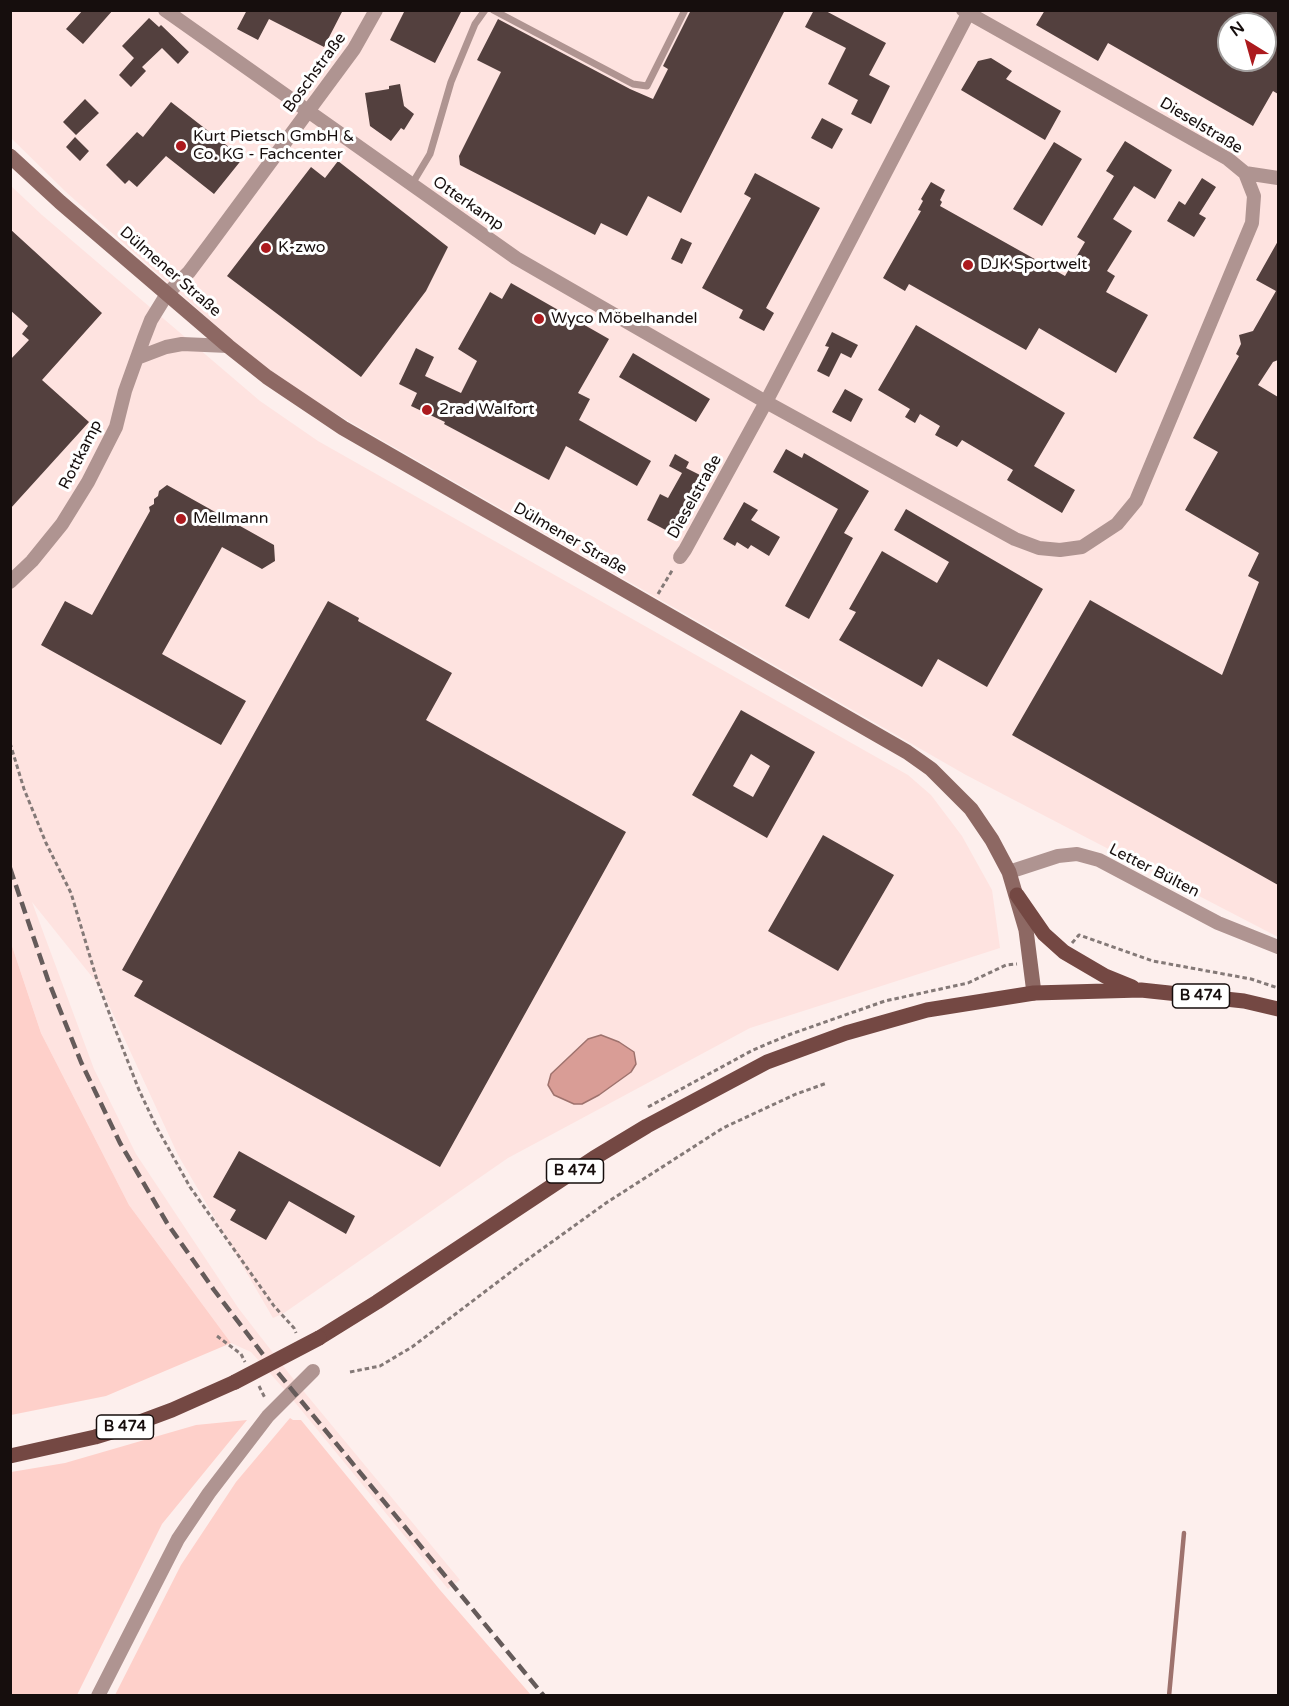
<!DOCTYPE html>
<meta charset="utf-8">
<style>
body{margin:0}
#map{position:relative;width:1289px;height:1706px;overflow:hidden;background:#fdefed;font-family:"Varela Round",sans-serif}
canvas{display:block}
.frame{position:absolute;inset:0;border:12px solid #160e0d;pointer-events:none}
.north{position:absolute;left:1217px;top:12px;width:60px;height:60px;box-sizing:border-box;background:#fff;border:2px solid #a29f9e;border-radius:50%;rotate:323deg;font-size:16px;font-weight:700;line-height:24px;text-align:center;color:#160e0d}
.north::after{content:'';display:block;margin:auto;width:21px;height:27px;background:#ac1a1e;clip-path:polygon(50% 0,100% 100%,50% 72%,0 100%)}
</style>
<div id="map">
<canvas width="1289" height="1706"></canvas>
<div class="frame"></div>
<div class="north">N</div>
</div>
<script>
const ctx = document.querySelector('canvas').getContext('2d');
ctx.lineJoin = 'round';
function fillPath(path, color) { ctx.fillStyle = color; ctx.fill(path, 'evenodd'); }
const toPath = rows => new Path2D(rows.map(r => 'M' + r).join(''));
function stroke(path, color, width, dash) { ctx.strokeStyle = color; ctx.lineWidth = width; ctx.lineCap = dash ? 'butt' : 'round'; ctx.setLineDash(dash || []); ctx.stroke(path); }
function write(font, color, halo, rows, align = 'center') {
  ctx.font = font + ' "Varela Round",sans-serif'; ctx.lineWidth = 6; ctx.setLineDash([]); ctx.textBaseline = 'middle'; ctx.strokeStyle = halo; ctx.fillStyle = color; for (const [text, x, y, turn = 0] of rows) {
    ctx.save(); ctx.translate(x, y); ctx.rotate((+turn || 0) * Math.PI / 180); ctx.textAlign = isNaN(turn) ? turn : align; if (halo) ctx.strokeText(text, 0, 0); ctx.fillText(text, 0, 0); ctx.restore();
  }
}
fillPath(toPath([
 [10,11,1278,11,1278,937,966,775,277,380,66,192,11,138],
 [1229,24,1265,24,1265,60,1229,60],
 [10,185,42,215,260,401,318,441,908,775,931,795,962,836,992,890,1000,948,750,1028,508,1158,284,1313,273,1318,178,1155,101,988,32,902,94,1069,136,1154,239,1309,291,1376,460,1580,448,1589,284,1389,251,1352,231,1343,129,1205,41,1033,11,943]
]), '#fee3e0');
fillPath(toPath([
 [11,943,41,1033,129,1205,231,1343,106,1396,11,1415],
 [290,1418,293,1420,301,1420,440,1590,531,1695,115,1695,181,1565,236,1482],
 [247,1420,162,1524,77,1695,11,1695,11,1472,65,1463,196,1425]
]), '#fed0ca');
const water = toPath([
 [601,1035,619,1042,634,1052,636,1064,631,1072,599,1095,582,1104,574,1104,554,1095,548,1085,551,1074,588,1039,601,1035]
]);
fillPath(water, '#d99d96');
stroke(water, '#9e726d', 1.5);
stroke(toPath([
 [1169,1696,1184,1533]
]), '#9e726d', 4.5);
fillPath(toPath([
 [83,10,113,10,83,44,66,29],
 [247,10,343,10,324,47,269,19,258,40,237,29],
 [405,10,462,10,435,63,390,40],
 [691,10,785,10,681,213,648,196,627,236,601,223,595,235,460,165,459,156,501,72,477,60,498,19,630,89,653,99,668,69,663,66],
 [814,10,824,10,886,43,869,75,890,86,871,124,851,114,858,100,828,84,846,48,805,27],
 [1045,10,1278,10,1278,94,1273,91,1253,126,1108,43,1098,61,1036,25],
 [1229,24,1265,24,1265,60,1229,60],
 [149,18,159,27,161,25,189,52,178,64,162,48,142,67,146,71,131,87,119,75,134,58,122,46],
 [991,58,1012,71,1006,79,1061,111,1045,140,961,90,978,61],
 [400,84,404,106,414,114,404,130,401,128,391,141,370,126,365,93,389,89,389,86],
 [85,99,99,113,76,135,63,122],
 [171,102,243,158,214,194,166,156,137,187,129,180,125,184,106,165,137,132,143,137],
 [822,118,843,129,832,149,811,138],
 [75,137,89,151,80,161,66,147],
 [1125,141,1172,170,1155,199,1134,186,1113,219,1132,231,1107,271,1115,276,1106,292,1148,315,1116,373,1039,328,1026,350,909,284,905,291,883,278,921,211,918,210,923,201,921,199,931,182,945,190,940,200,942,202,940,206,1065,276,1085,242,1077,237,1114,176,1106,171],
 [1054,142,1082,159,1042,226,1013,209],
 [338,161,448,247,426,291,361,377,227,276,311,167,325,178],
 [755,173,820,208,766,308,774,313,764,331,739,318,743,310,702,288,751,198,744,194],
 [1202,178,1216,187,1199,214,1206,218,1194,237,1167,221,1179,201,1185,205],
 [10,229,102,313,42,380,89,422,10,509,10,360,29,340,22,334,28,326,10,310],
 [681,238,692,243,682,264,671,259],
 [1278,241,1278,360,1273,362,1258,385,1278,397,1278,885,1012,735,1090,600,1222,675,1259,582,1248,576,1259,553,1185,510,1218,452,1193,438,1239,356,1236,354,1241,344,1239,335,1253,331,1276,291,1256,280],
 [511,283,609,339,578,393,590,399,579,420,651,461,637,486,566,446,549,480,444,424,445,422,411,406,417,393,399,384,416,348,434,357,425,376,461,393,477,361,458,349,490,292,502,299],
 [916,325,1065,413,1034,466,1075,490,1062,513,1007,480,1013,470,962,440,957,447,935,435,940,426,920,414,915,423,905,417,910,409,878,390],
 [832,332,858,345,851,358,841,353,829,377,817,371,829,347,825,346],
 [633,353,710,399,696,422,619,377],
 [845,389,863,399,851,422,832,412],
 [786,449,802,458,804,453,869,491,844,533,853,538,809,619,785,606,838,509,773,472],
 [675,454,689,462,686,468,702,476,673,534,647,520,660,494,668,498,682,473,669,466],
 [167,485,274,545,275,561,262,569,222,547,162,654,246,701,221,745,41,645,65,601,92,615,150,511,149,507,154,504,154,499,158,496,159,491],
 [744,502,758,510,751,520,780,537,769,556,751,545,748,549,737,542,735,546,723,539],
 [906,509,1043,589,987,687,938,659,922,687,839,640,856,612,849,609,882,551,937,583,949,562,894,530],
 [328,601,359,618,358,621,452,673,426,720,626,832,440,1167,134,996,143,981,122,970],
 [741,710,815,752,767,838,692,795],
 [751,754,770,766,753,797,733,786],
 [823,835,894,875,838,971,768,931],
 [239,1151,355,1216,346,1234,289,1201,266,1240,230,1220,236,1210,213,1197]
]), '#53403e');
stroke(toPath([
 [658,594,673,569],
 [10,743,24,789,46,843,71,893,97,980,114,1026,139,1090,156,1126,190,1187,274,1306,294,1328,296,1333],
 [1072,943,1079,935,1153,961,1251,979,1278,988],
 [648,1107,753,1050,791,1034,885,1001,968,983,1006,965,1017,964],
 [217,1336,241,1354,245,1362],
 [350,1372,380,1366,412,1347,524,1262,606,1203,723,1128,796,1094,827,1083],
 [259,1386,265,1398]
]), '#847977', 3, [4.5, 3]);
stroke(toPath([
 [493,10,633,84,647,86,685,10],
 [412,184,430,154,451,82,475,24,485,10]
]), '#af9491', 7);
stroke(toPath([
 [165,10,516,258,766,402,1015,539,1039,548,1060,550,1082,547,1117,524,1136,501,1252,223,1254,196,1245,173,1228,159,963,10],
 [1245,173,1278,178],
 [137,358,166,347,182,344,228,346],
 [680,557,685,550,766,402,970,10],
 [10,582,32,561,62,524,88,482,116,427,125,391,144,338,151,320,167,294,189,272,210,244,354,49,376,10],
 [1009,872,1058,856,1077,854,1099,860,1218,923,1278,947],
 [98,1696,178,1539,209,1493,268,1416,313,1371]
]), '#af9491', 14);
stroke(toPath([
 [10,156,60,202,228,346,267,377,343,428,907,752,931,769,971,809,992,840,1009,872,1026,930,1034,993]
]), '#8d6863', 15);
stroke(toPath([
 [1017,895,1044,934,1064,952,1105,976,1132,987],
 [319,1338,377,1302,594,1158,647,1126,767,1062,846,1033,927,1010,1034,993,1141,990,1244,1001,1278,1009],
 [10,1456,95,1437,121,1429,172,1410,235,1382]
]), '#744843', 15);
stroke(toPath([
 [10,868,48,980,81,1062,120,1143,167,1223,214,1290,265,1357,544,1696]
]), '#655b5a', 4.5, [12, 6]);
stroke(toPath([
 [235,1382,319,1338]
]), '#744843', 15);
for (const [x, y, r, color] of [
 [181,146,6,"#ac1a1e"],
 [266,248,6,"#ac1a1e"],
 [968,265,6,"#ac1a1e"],
 [539,319,6,"#ac1a1e"],
 [427,410,6,"#ac1a1e"],
 [181,519,6,"#ac1a1e"]
]) { const dot = new Path2D(); dot.arc(x, y, r, 0, 2 * Math.PI); ctx.fillStyle = color; ctx.fill(dot); stroke(dot, '#fff', 2); }
for (const [x, y, w] of [
 [1201,996,57],
 [575,1171,57],
 [125,1427,57]
]) { const box = new Path2D(); box.roundRect(x - w / 2, y - 12, w, 24, 4.5); ctx.fillStyle = '#fff'; ctx.fill(box); stroke(box, '#160e0d', 1.5); }
write('bold 15px', '#160e0d', null, [
 ["B 474",1201,996],
 ["B 474",575,1171],
 ["B 474",125,1427]
]);
write('16px', '#160e0d', '#fff', [
 ["Boschstraße",315,73,-54],
 ["Dieselstraße",1201,126,31],
 ["Otterkamp",468,204,35],
 ["Dülmener Straße",170,272,41],
 ["Rottkamp",81,455,-63],
 ["Dieselstraße",695,497,-61],
 ["Dülmener Straße",570,539,30],
 ["Letter Bülten",1154,871,27]
]);
write('16px', '#160e0d', '#fff', [
 ["Kurt Pietsch GmbH &",193,137],
 ["Co. KG - Fachcenter",193,155],
 ["K-zwo",278,248],
 ["DJK Sportwelt",980,265],
 ["Wyco Möbelhandel",551,319],
 ["2rad Walfort",439,410],
 ["Mellmann",193,519]
], 'left');
</script>
